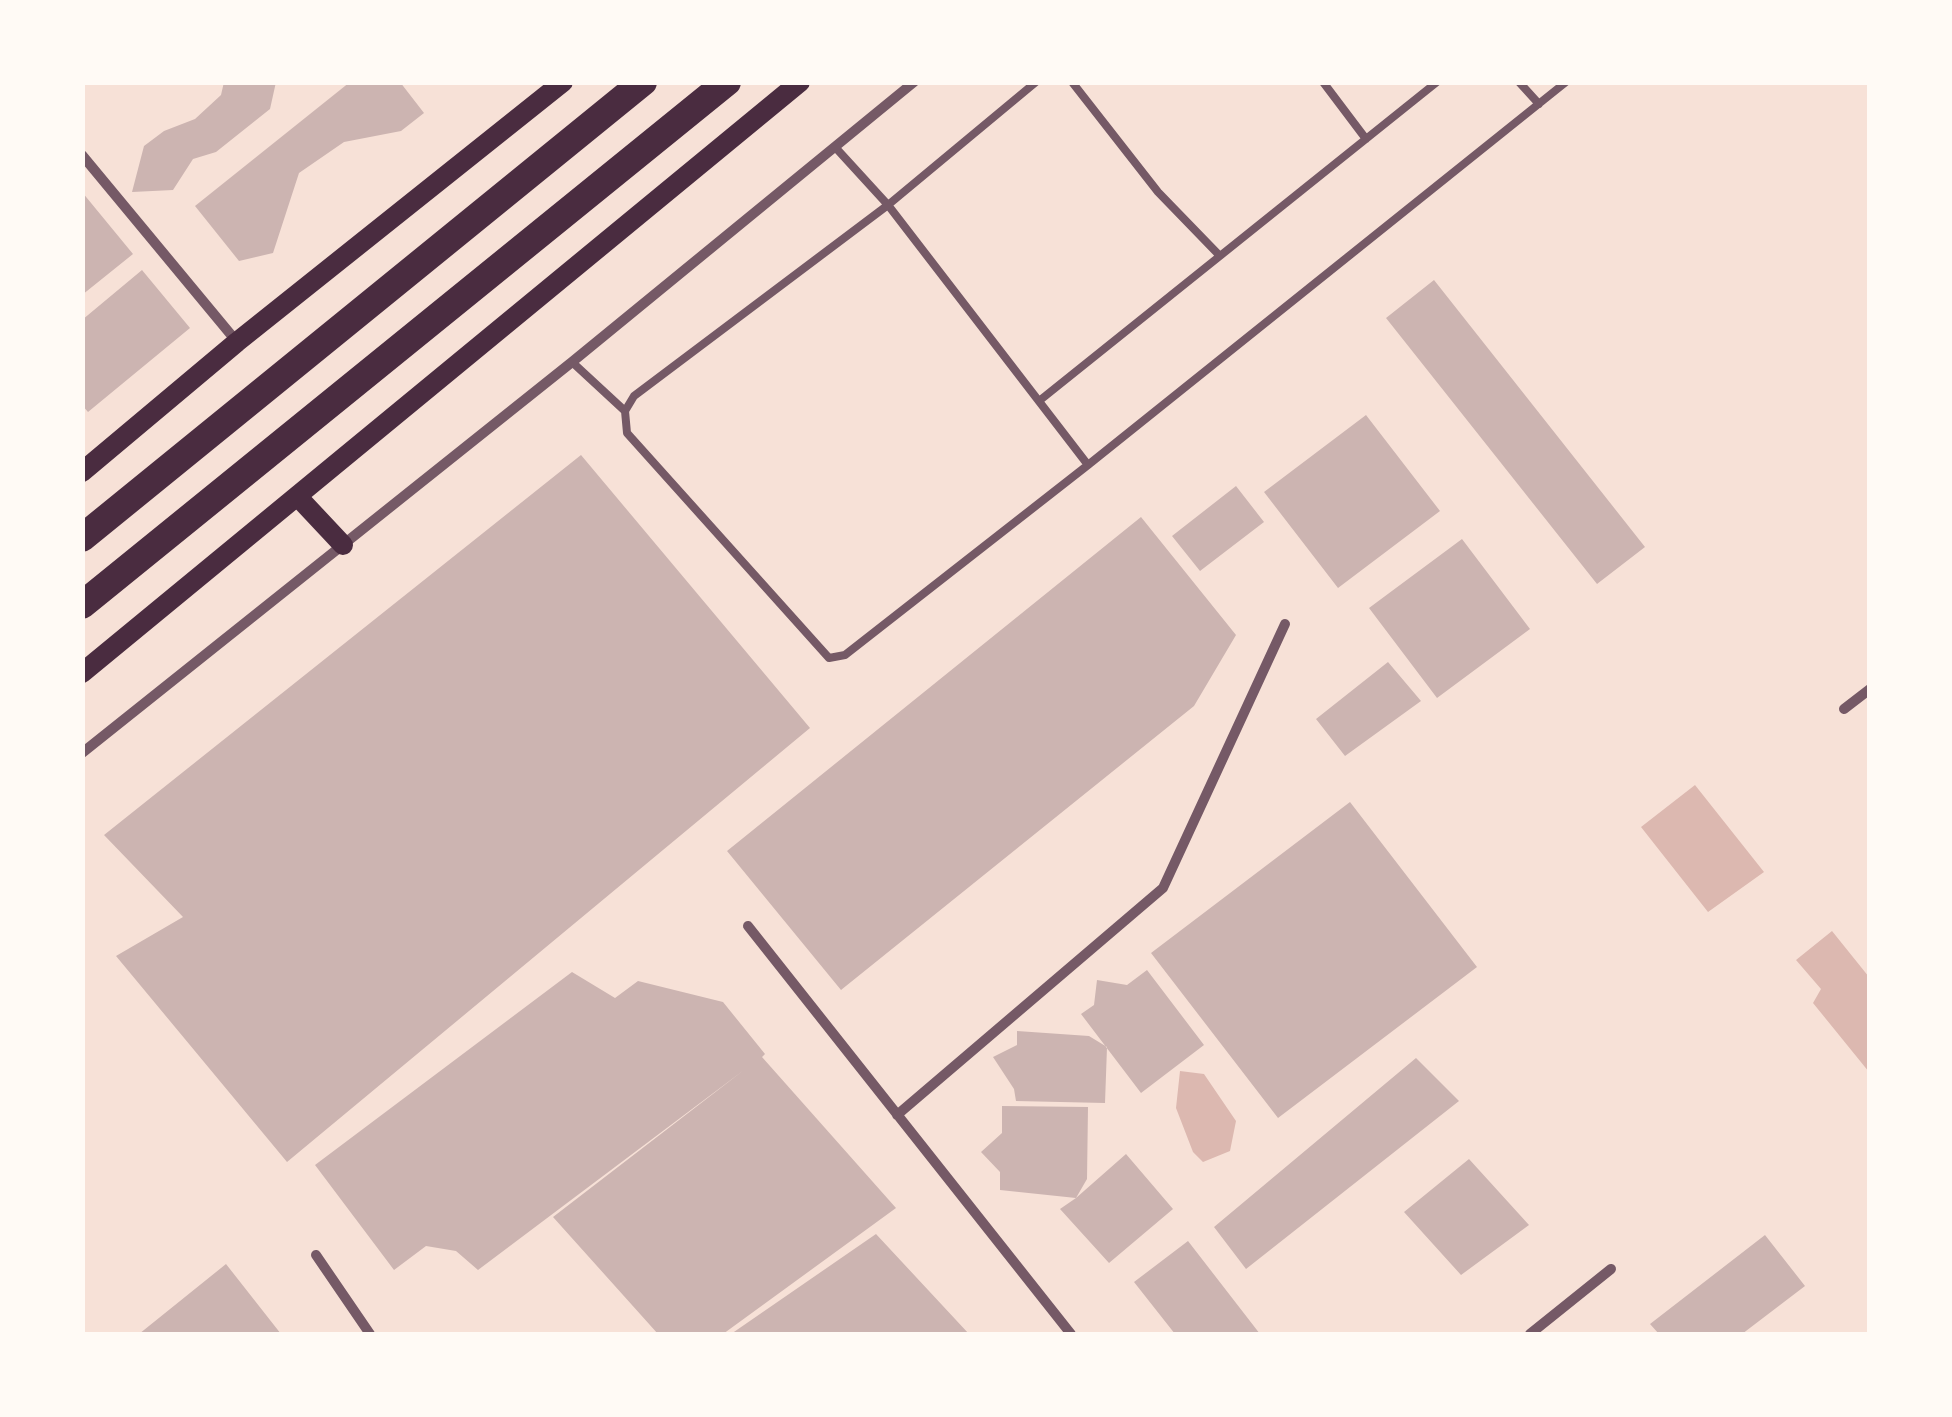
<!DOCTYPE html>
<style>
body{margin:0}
#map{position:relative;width:1952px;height:1417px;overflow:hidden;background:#f7e1d7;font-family:Bitter,serif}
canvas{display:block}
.frame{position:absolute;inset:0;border:85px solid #fffaf5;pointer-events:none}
</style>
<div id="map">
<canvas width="1952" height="1417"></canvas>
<div class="frame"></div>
</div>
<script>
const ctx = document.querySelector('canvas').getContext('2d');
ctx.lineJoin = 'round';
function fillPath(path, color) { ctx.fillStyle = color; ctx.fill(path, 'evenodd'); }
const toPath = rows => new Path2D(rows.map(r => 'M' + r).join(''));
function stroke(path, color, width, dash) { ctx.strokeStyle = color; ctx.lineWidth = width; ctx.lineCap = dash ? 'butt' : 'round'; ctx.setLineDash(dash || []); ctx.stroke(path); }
fillPath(toPath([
 [1695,785,1764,872,1708,912,1641,827],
 [1832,931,1869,977,1869,1072,1813,1003,1821,989,1796,960],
 [1180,1071,1204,1074,1236,1121,1230,1151,1203,1162,1193,1152,1176,1108]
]), '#dcb8b0');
fillPath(toPath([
 [224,82,276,82,270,109,216,152,193,159,173,190,132,192,144,146,164,131,195,119,221,95],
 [350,82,400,82,424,113,401,131,344,142,299,173,273,253,239,261,195,206],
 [82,192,133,254,82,295],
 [142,270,190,328,88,412,82,405,82,320],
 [1434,280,1645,547,1597,584,1386,318],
 [1366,415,1440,511,1338,588,1264,492],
 [581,455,810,728,287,1162,116,956,183,917,104,835],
 [1236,486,1264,522,1200,571,1172,536],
 [1141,517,1236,635,1194,706,841,990,727,851],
 [1462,539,1530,629,1437,698,1369,608],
 [1388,662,1421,701,1345,756,1316,719],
 [1350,802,1477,967,1278,1118,1151,953],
 [1147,970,1204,1045,1141,1093,1081,1014,1094,1005,1097,980,1127,985],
 [572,972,615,998,638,981,723,1002,765,1054,762,1057,896,1208,723,1334,658,1334,553,1217,744,1070,478,1270,456,1251,426,1246,394,1270,315,1165],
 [1017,1031,1089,1036,1107,1047,1105,1103,1016,1101,1014,1089,993,1057,1017,1045],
 [1416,1058,1459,1101,1246,1269,1214,1227],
 [1002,1106,1088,1107,1087,1179,1076,1198,1126,1154,1173,1209,1109,1263,1060,1209,1076,1198,1000,1190,1000,1172,981,1152,1002,1133],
 [1469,1159,1529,1225,1461,1275,1404,1212],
 [876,1234,969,1334,731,1334],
 [1765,1235,1805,1286,1742,1334,1659,1334,1650,1324],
 [1188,1241,1260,1334,1175,1334,1134,1282],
 [226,1264,281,1334,139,1334]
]), '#ccb4b1');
stroke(toPath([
 [1036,82,888,205,634,396,625,411,627,433,829,658,845,655,1088,465,1566,82],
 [1072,82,1158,192,1220,256],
 [1323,82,1366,139],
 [1519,82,1539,104],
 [835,147,888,205,1088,465],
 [572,362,625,411],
 [1039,401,1437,82]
]), '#755966', 8);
stroke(toPath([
 [82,155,237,342],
 [1844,709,1870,689],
 [82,753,572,362,914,82],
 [748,926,1071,1334],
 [897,1115,1163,888,1285,624],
 [316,1255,370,1334],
 [1530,1334,1611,1269]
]), '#755966', 10);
stroke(toPath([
 [82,472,237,342,563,82],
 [298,497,343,545],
 [82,673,800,82]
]), '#4a2c40', 20);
stroke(toPath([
 [82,538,643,82],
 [82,605,727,82]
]), '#4a2c40', 28);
</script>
